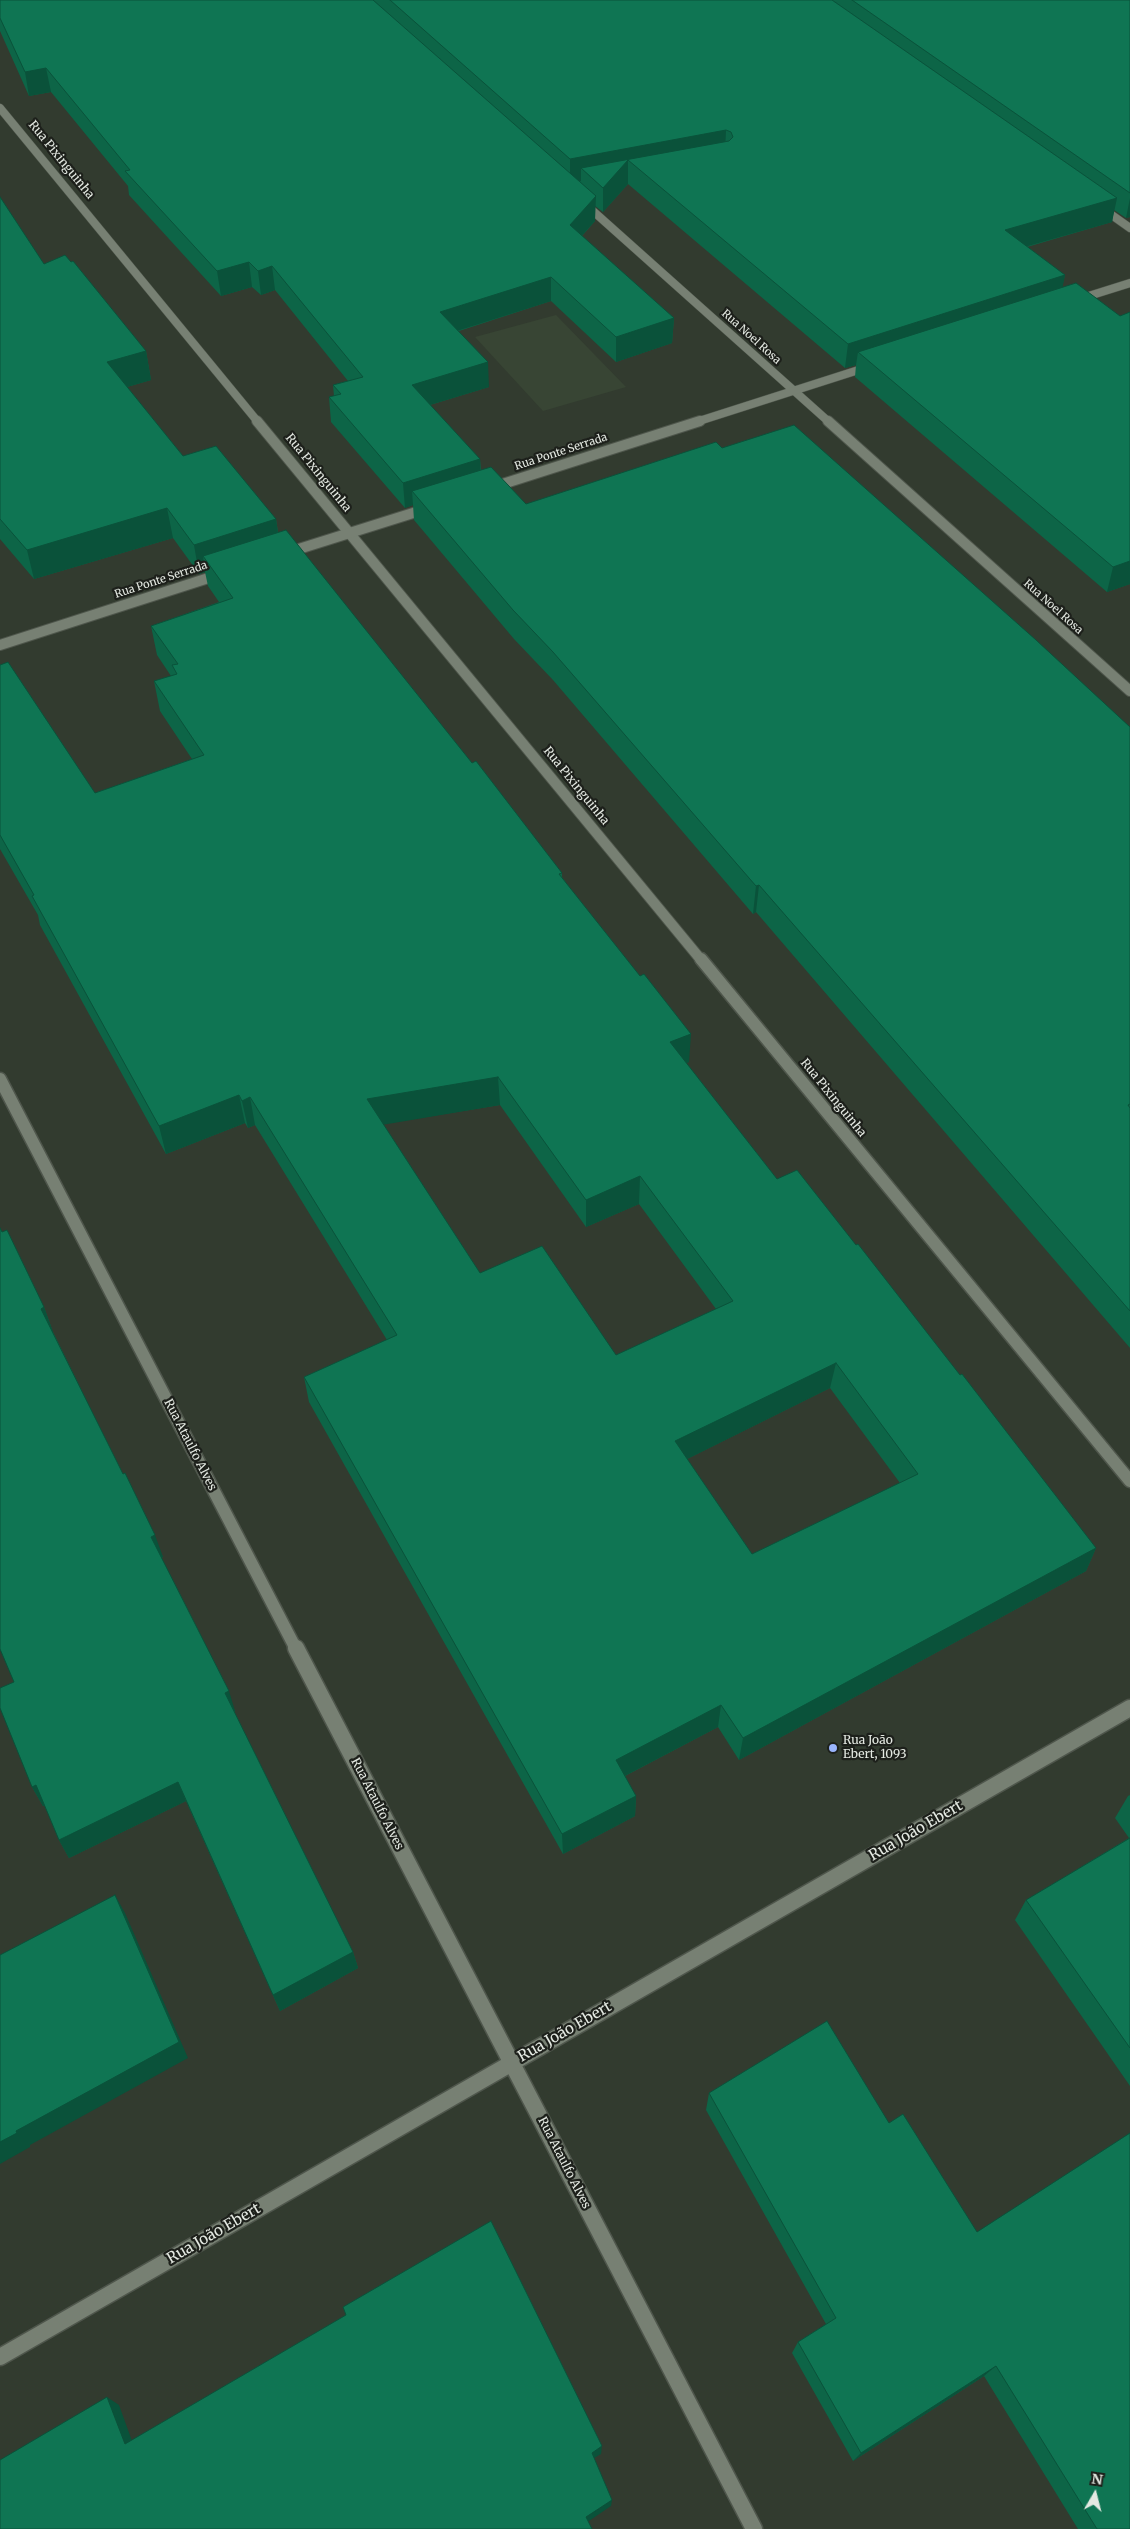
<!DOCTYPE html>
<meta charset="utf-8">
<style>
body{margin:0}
#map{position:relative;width:1130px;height:2529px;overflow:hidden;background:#323b2f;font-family:Merriweather,serif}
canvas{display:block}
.north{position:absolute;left:1070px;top:2469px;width:50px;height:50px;-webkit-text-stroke:4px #1d201b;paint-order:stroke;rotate:8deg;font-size:14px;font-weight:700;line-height:20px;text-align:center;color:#e4e9e2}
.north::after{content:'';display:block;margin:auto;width:18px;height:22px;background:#e4e9e2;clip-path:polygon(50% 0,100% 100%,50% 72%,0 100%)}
</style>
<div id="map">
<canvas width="1130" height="2529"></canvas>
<div class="north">N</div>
</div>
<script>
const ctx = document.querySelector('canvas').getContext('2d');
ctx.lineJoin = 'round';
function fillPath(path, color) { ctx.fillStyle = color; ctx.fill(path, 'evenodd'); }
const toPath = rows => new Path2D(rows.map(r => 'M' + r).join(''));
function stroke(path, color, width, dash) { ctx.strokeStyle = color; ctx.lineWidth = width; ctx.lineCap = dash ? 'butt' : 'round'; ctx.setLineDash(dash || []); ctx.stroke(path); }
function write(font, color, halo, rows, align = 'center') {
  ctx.font = font + ' Merriweather,serif'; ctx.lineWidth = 4.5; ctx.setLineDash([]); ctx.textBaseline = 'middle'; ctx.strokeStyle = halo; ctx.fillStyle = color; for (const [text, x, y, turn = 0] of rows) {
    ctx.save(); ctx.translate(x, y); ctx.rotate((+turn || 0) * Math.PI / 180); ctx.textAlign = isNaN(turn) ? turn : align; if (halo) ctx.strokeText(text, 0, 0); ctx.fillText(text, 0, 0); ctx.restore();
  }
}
fillPath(toPath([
 [556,315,626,387,543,411,475,337]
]), '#384534');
const minorFar3 = toPath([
 [0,108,258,422],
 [584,203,829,422],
 [1099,206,1130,228]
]);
const minorFar2 = toPath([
 [257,421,702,961],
 [828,421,1130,691]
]);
const minorFar1 = toPath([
 [701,959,1130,1481],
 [0,1079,296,1649]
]);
const minor = toPath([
 [296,1648,754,2529],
 [0,2357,1130,1708]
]);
const tertiaryFar1 = toPath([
 [1076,300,1130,283],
 [696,422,871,366]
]);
const tertiary = toPath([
 [490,488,700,421],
 [286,553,429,508],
 [0,645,221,574]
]);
stroke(minorFar3, '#4f564c', 9);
stroke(minorFar2, '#4f564c', 12);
stroke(minorFar1, '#4f564c', 15);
stroke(minor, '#4f564c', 19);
stroke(tertiaryFar1, '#4f564c', 9);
stroke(tertiary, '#4f564c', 12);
stroke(minorFar3, '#778073', 8);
stroke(minorFar2, '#778073', 10);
stroke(minorFar1, '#778073', 12);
stroke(minor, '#778073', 16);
stroke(tertiaryFar1, '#778073', 8);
stroke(tertiary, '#778073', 10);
fillPath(toPath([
 [0,0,1130,0,1130,217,1126,218,1114,210,1112,222,1027,247,1065,275,1062,287,1120,316,1130,312,1130,584,1107,592,855,377,856,365,845,368,628,184,603,212,595,206,595,221,582,236,674,318,672,343,616,362,551,301,459,331,489,387,430,405,480,459,481,470,526,504,722,448,1130,727,1130,1348,756,912,753,914,553,680,514,639,414,520,413,505,405,508,331,422,329,397,334,396,333,385,348,381,275,290,261,295,252,287,221,296,129,195,128,186,51,92,29,96,0,31],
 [0,197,44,264,146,351,151,380,127,387,183,456,276,519,278,532,472,763,562,873,562,877,689,1062,686,1063,777,1179,960,1375,1096,1548,1086,1571,739,1760,718,1727,625,1776,636,1796,635,1816,563,1854,309,1402,304,1377,387,1340,255,1125,248,1128,245,1123,166,1154,40,925,38,915,0,849,0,665,95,793,192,759,160,711,154,681,171,676,157,655,151,626,219,602,208,586,205,572,199,574,173,538,34,579,0,539],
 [500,1105,586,1227,639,1204,716,1309,616,1355,480,1273,383,1124],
 [830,1388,900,1483,752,1554,687,1459],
 [44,1307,53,1332,163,1557,161,1558,235,1711,234,1712,353,1952,358,1968,280,2011,186,1801,69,1858,59,1840,45,1805,43,1806,32,1787,14,1682],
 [1130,1795,1130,2086,1015,1920,1026,1900,1129,1838,1115,1818,1128,1796],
 [709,2093,889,2123,977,2232,1130,2529,1078,2529,984,2376,853,2461,792,2353,798,2342,826,2324,706,2110]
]), '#0d6547');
fillPath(toPath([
 [46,68,51,92,29,96,25,72],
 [726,130,725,154,628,160,628,184,603,212,603,188,581,168,581,181,570,183,570,159],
 [596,196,595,221,570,249,570,225],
 [1117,198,1112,222,1000,254,1005,230],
 [1130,198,1130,217,1126,218],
 [249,262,252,287,221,296,217,271],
 [272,266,275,290,261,295,258,271],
 [1065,275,1060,300,858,352,856,365,845,368,848,344],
 [551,277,551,301,441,336,440,312],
 [674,318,672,343,616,362,616,337],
 [146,351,151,380,113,391,107,362],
 [488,362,489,387,413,410,412,385],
 [480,459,481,484,412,491,413,505,405,508,403,483],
 [167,508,173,538,34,579,27,550],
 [276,519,280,548,203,556,205,572,199,574,194,545],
 [1130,561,1130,584,1107,592,1113,567],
 [759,885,756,912,753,914,756,886],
 [691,1034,689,1062,668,1071,670,1042],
 [498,1077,500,1105,370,1127,367,1099],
 [239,1095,245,1123,166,1154,159,1126],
 [250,1097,255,1125,248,1128,242,1101],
 [640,1176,639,1204,586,1227,586,1200],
 [44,1307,53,1332,50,1333,41,1309],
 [836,1363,830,1388,673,1466,675,1441],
 [155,1535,163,1557,159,1559,151,1537],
 [1096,1548,1086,1571,739,1760,743,1738],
 [229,1691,235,1711,232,1713,225,1693],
 [721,1705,718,1727,615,1781,616,1760],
 [178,1782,186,1801,69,1858,59,1840],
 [36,1785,47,1804,43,1806,32,1787],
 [636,1796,635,1816,563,1854,562,1834],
 [115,1895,125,1913,188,2058,30,2145,30,2147,0,2164,0,2142,16,2131],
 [353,1952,358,1968,280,2011,273,1995],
 [996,2366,984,2376,853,2461,861,2453],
 [107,2397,119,2405,136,2452,125,2444],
 [602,2446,601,2454,591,2460,592,2453],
 [612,2500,611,2506,586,2523,586,2517]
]), '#0a523a');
const building = toPath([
 [0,0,373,0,596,196,570,225,674,318,616,337,551,277,440,312,488,362,412,385,480,459,403,483,329,397,341,394,333,385,363,377,272,266,258,271,249,262,217,271,125,171,130,170,46,68,25,72,0,18,0,0],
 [390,0,832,0,1117,198,1005,230,1065,275,848,344,628,160,603,188,581,168,729,141,733,137,731,132,726,130,570,159,390,0],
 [852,0,1130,0,1130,193,852,0],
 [0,197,44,264,65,255,71,262,73,261,146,351,107,362,183,456,216,446,276,519,194,545,167,508,27,550,0,519,0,197],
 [1076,283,1120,316,1130,312,1130,561,1113,567,858,352,1076,283],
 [794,425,1036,640,1130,727,1130,1104,1128,1105,1130,1108,1130,1311,759,885,756,886,553,652,513,610,412,491,491,467,526,504,716,442,722,448,794,425],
 [286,530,472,763,476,761,562,873,559,874,640,976,644,974,691,1034,670,1042,777,1179,797,1170,856,1245,858,1244,960,1375,962,1374,1096,1548,743,1738,721,1705,616,1760,636,1796,562,1834,304,1377,397,1335,250,1097,242,1101,239,1095,159,1126,32,896,34,895,0,835,0,665,8,662,95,793,204,755,154,681,177,674,172,665,178,664,151,626,233,598,203,556,286,530],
 [498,1077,586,1200,640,1176,733,1301,616,1355,542,1246,480,1273,367,1099,498,1077],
 [836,1363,918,1474,752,1554,675,1441,836,1363],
 [0,1228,2,1232,7,1230,44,1307,41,1309,123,1474,125,1473,155,1535,151,1537,229,1691,225,1693,353,1952,273,1995,178,1782,59,1840,36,1785,32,1787,0,1708,0,1688,14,1682,0,1649,0,1228],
 [1130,1838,1130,2048,1026,1900,1130,1838],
 [115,1895,179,2042,16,2131,17,2133,0,2142,0,1955,115,1895],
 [827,2021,889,2123,903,2114,977,2232,1130,2133,1130,2529,1097,2529,996,2366,861,2453,798,2342,836,2318,709,2093,827,2021],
 [491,2221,602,2446,592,2453,612,2500,586,2517,592,2529,0,2529,0,2460,107,2397,125,2444,346,2315,343,2307,491,2221]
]);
fillPath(building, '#0f7553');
stroke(building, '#0a523a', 1);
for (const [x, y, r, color] of [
 [833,1748,5,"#9ab5fd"]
]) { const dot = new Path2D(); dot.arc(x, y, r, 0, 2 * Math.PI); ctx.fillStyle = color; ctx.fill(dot); stroke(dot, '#1d201b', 2); }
write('11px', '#e4e9e2', '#1d201b', [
 ["Rua Noel Rosa",751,337,42],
 ["Rua Ponte Serrada",561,452,-18],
 ["Rua Ponte Serrada",161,580,-18],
 ["Rua Noel Rosa",1053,607,42]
]);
write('12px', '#e4e9e2', '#1d201b', [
 ["Rua Pixinguinha",61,160,51],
 ["Rua Pixinguinha",318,473,51],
 ["Rua Pixinguinha",576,786,51],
 ["Rua Pixinguinha",833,1098,51],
 ["Rua Ataulfo Alves",190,1445,63],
 ["Rua Ataulfo Alves",377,1804,63],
 ["Rua Ataulfo Alves",564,2163,63]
]);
write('12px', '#e4e9e2', '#1d201b', [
 ["Rua João",843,1741],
 ["Ebert, 1093",843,1755]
], 'left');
write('15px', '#e4e9e2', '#1d201b', [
 ["Rua João Ebert",916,1831,-30],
 ["Rua João Ebert",565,2032,-30],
 ["Rua João Ebert",214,2234,-30]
]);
</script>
